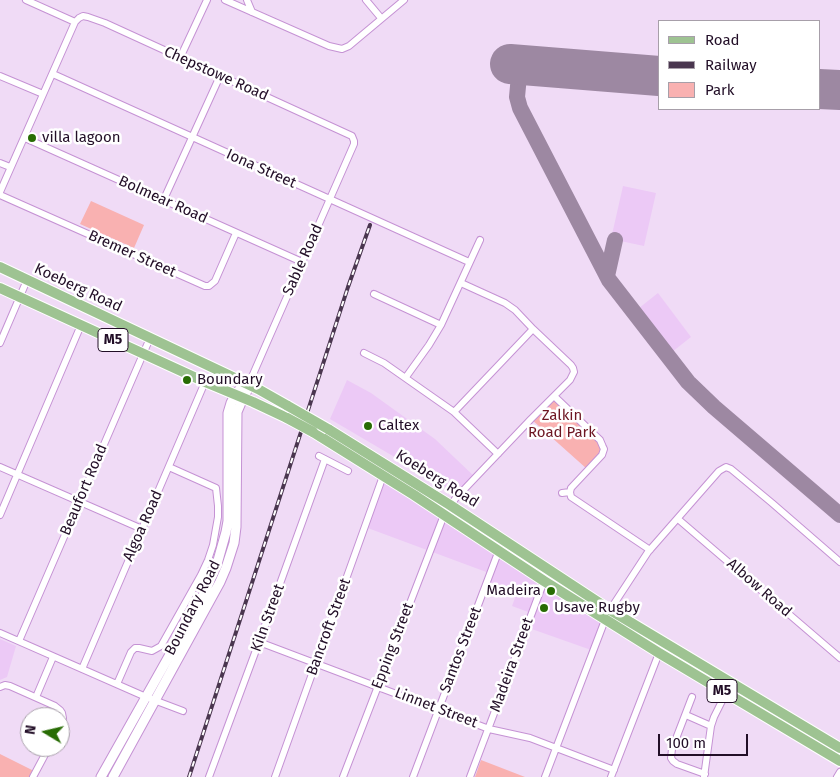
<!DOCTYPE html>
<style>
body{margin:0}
#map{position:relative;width:840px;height:777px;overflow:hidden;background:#f0dbf6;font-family:"Fira Sans",sans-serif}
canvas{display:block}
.legend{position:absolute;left:658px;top:20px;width:162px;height:90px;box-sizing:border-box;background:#fff;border:1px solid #a79fa9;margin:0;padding:6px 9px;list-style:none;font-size:15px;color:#220e27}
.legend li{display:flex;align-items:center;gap:10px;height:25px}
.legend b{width:25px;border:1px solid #a79fa9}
.north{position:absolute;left:20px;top:707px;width:50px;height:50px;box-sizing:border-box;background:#fff;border:1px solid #a79fa9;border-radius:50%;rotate:279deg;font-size:14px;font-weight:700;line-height:20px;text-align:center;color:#220e27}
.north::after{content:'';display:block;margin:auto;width:18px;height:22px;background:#286c04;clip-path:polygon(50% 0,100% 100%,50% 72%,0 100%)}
.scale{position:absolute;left:658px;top:734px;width:90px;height:22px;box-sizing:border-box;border:2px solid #220e27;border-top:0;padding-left:6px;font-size:15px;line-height:18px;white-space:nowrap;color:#220e27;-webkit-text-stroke:4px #fff;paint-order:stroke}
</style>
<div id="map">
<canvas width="840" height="777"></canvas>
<ul class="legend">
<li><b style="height:6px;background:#9ec392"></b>Road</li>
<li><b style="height:6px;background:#4a364f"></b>Railway</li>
<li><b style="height:14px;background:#f9b1b1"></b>Park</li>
</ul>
<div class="north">N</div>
<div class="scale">100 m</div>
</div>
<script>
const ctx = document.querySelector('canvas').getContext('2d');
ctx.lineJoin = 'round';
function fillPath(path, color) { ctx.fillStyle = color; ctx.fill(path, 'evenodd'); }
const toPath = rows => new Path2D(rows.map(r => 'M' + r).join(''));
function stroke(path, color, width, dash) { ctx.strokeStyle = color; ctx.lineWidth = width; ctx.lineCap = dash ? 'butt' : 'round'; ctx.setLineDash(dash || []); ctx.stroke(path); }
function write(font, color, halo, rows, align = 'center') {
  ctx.font = font + ' "Fira Sans",sans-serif'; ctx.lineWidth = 5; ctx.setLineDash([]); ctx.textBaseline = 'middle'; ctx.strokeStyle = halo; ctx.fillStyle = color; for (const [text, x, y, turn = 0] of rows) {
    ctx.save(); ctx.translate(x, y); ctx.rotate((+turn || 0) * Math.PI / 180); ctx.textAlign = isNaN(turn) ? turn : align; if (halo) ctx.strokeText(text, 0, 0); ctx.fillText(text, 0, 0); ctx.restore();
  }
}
fillPath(toPath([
 [623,186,656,193,644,246,611,239],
 [658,293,691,337,667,356,634,312],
 [347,380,371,393,435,439,476,478,459,495,330,419],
 [383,476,605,620,594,651,526,627,531,613,512,606,515,598,485,586,489,573,365,527],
 [0,639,16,646,7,677,0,680]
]), '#ecc9f6');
fillPath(toPath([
 [91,201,144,225,134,248,80,224],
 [555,396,601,440,602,451,587,469,531,419],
 [0,754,36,772,33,777,0,777],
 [481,760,525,777,475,777]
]), '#f9b1b1');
stroke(toPath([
 [520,65,517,97,520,108,609,280,688,382,714,407,840,515],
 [607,276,615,240]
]), '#9d88a2', 16);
stroke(toPath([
 [510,64,659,76],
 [819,89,840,90]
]), '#9d88a2', 40);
const street = toPath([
 [26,0,75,22],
 [225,0,329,46,342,49,349,46,404,0],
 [247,0,252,12],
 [366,0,381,18],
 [180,58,207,0],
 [53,74,469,262],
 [0,76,43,94],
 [25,138,302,262],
 [0,163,10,167],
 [0,192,75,22,79,18,83,16,88,17,105,23,352,136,354,141,354,144,268,340,251,379,250,385],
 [0,195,205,286,209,286,215,281,236,233],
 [164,199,220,76],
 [374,294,441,325],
 [0,343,27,280],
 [364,353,384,363,454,412,498,454],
 [406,377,429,345,441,325,480,240],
 [554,396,600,440,603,447,604,449,602,455,571,488,570,492,571,497,650,550],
 [454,412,533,329],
 [319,456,348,471],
 [0,467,142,529],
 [562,493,570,492],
 [0,515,81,325],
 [678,519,840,658],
 [0,633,146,697,183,711],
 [19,641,150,338],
 [259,642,489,729,530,738,614,770],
 [82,669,205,382],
 [117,684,131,652,135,648,139,648,152,651,161,646,201,575,208,560,213,545,218,517,218,506,216,488,169,467],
 [0,687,5,685,10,686,55,706,60,710,62,713,63,718,60,728],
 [36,697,53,657],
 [692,697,672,749,671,758,673,761,677,764,705,774],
 [686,715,711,726],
 [33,777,49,747],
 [209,777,259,642,325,459],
 [275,777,383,476],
 [343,777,444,515,455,499,531,419,570,380,574,372,573,368,571,365,533,329,515,310,505,303,461,283],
 [413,777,499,550],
 [470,777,544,581],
 [545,777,605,620,610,610,648,552,719,471,726,467,731,469,772,503,840,562],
 [611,777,659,653],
 [704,777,711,726,714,717,726,693],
 [837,777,840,772]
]);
const secondary = toPath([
 [101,777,204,594,217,564,226,532,228,521,228,413,231,403,235,395,245,383],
 [113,777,220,582,226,568,234,543,236,527,237,412,243,398,250,385]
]);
const primary = toPath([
 [0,267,258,389,288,406],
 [0,288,205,382,253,402,287,418],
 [328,429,450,505,610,610,840,748],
 [313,432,414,495,544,581,659,653,840,761]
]);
stroke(street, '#c592d4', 8);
stroke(secondary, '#c592d4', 11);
stroke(primary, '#fff', 12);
stroke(street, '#fff', 6);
stroke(secondary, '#fff', 9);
stroke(primary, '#9ec392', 10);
const rail = toPath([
 [189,777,348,287,370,225]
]);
stroke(rail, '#4a364f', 4);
stroke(rail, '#fff', 2, [5.5]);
const primaryBridge = toPath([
 [288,406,328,429],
 [287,418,313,432]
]);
stroke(primaryBridge, '#fff', 12, []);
stroke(primaryBridge, '#9ec392', 10);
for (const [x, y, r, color] of [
 [32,138,5,"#286c04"],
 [187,380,5,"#286c04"],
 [368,426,5,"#286c04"],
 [551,591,5,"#286c04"],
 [544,608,5,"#286c04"]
]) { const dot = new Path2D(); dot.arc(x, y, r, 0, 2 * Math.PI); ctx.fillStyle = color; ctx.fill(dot); stroke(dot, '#fff', 2); }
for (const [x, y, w] of [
 [113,340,30],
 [722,691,30]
]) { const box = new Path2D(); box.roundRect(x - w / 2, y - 11.5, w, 23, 4); ctx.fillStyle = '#fff'; ctx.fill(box); stroke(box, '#220e27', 1); }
write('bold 14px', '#220e27', null, [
 ["M5",113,340],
 ["M5",722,691]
]);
write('15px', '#220e27', '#fff', [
 ["Chepstowe Road",216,74,24],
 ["Iona Street",261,169,24],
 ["Bolmear Road",163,200,24],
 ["Bremer Street",132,254,24],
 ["Sable Road",303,260,-66],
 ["Koeberg Road",78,288,25],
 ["Koeberg Road",437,479,32],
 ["Beaufort Road",84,490,-67],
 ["Algoa Road",143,526,-66],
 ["Albow Road",759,588,41],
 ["Boundary Road",193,608,-63],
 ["Kiln Street",268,618,-70],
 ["Bancroft Street",329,627,-70],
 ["Epping Street",393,646,-69],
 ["Santos Street",461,650,-69],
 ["Madeira Street",512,665,-70],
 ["Linnet Street",436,708,21]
]);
write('15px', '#220e27', '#fff', [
 ["villa lagoon",42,138],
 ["Boundary",197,380],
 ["Caltex",378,426],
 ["Madeira",541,591,"right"],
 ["Usave Rugby",554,608]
], 'left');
write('15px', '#6d1622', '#fff', [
 ["Zalkin",562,416],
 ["Road Park",562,433]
]);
</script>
